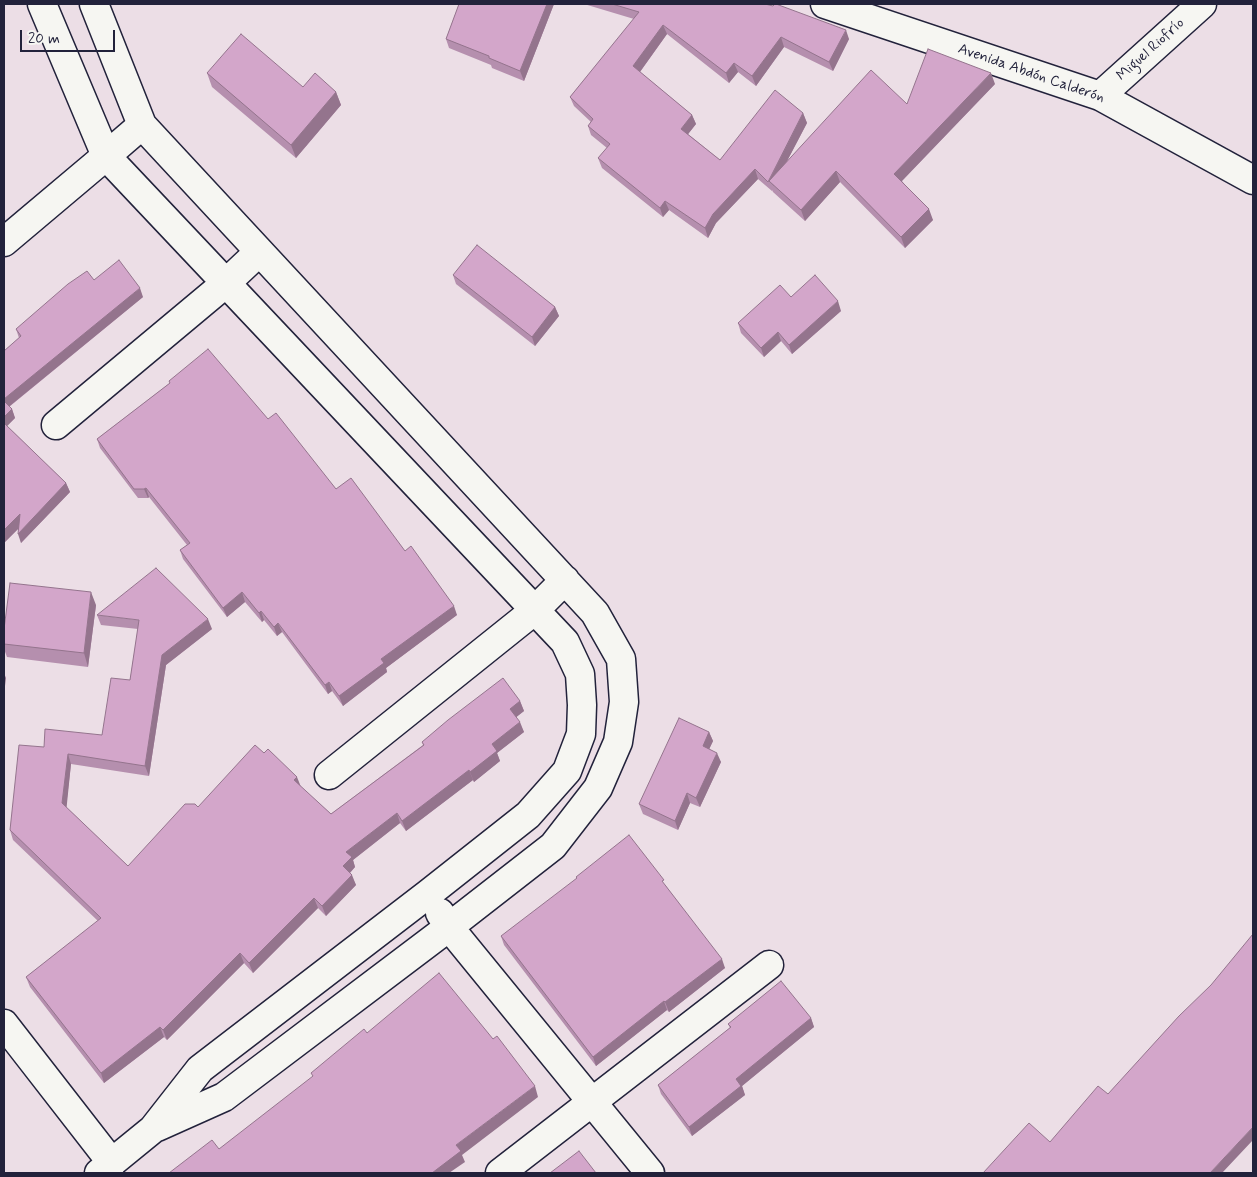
<!DOCTYPE html>
<meta charset="utf-8">
<style>
body{margin:0}
#map{position:relative;width:1257px;height:1177px;overflow:hidden;background:#ecdee6;font-family:Mynerve,sans-serif}
canvas{display:block}
.frame{position:absolute;inset:0;border:5px solid #22223b;pointer-events:none}
.scale{position:absolute;left:20px;top:30px;width:95px;height:22px;box-sizing:border-box;border:2px solid #22223b;border-top:0;padding-left:6px;font-size:15px;line-height:18px;white-space:nowrap;color:#22223b;-webkit-text-stroke:4px #f6f6f2;paint-order:stroke}
</style>
<div id="map">
<canvas width="1257" height="1177"></canvas>
<div class="frame"></div>
<div class="scale">20 m</div>
</div>
<script>
const ctx = document.querySelector('canvas').getContext('2d');
ctx.lineJoin = 'round';
const toPath = rows => new Path2D(rows.map(r => 'M' + r).join(''));
function stroke(path, color, width, dash) { ctx.strokeStyle = color; ctx.lineWidth = width; ctx.lineCap = dash ? 'butt' : 'round'; ctx.setLineDash(dash || []); ctx.stroke(path); }
function fillPath(path, color) { ctx.fillStyle = color; ctx.fill(path, 'evenodd'); }
function write(font, color, halo, rows, align = 'center') {
  ctx.font = font + ' Mynerve,sans-serif'; ctx.lineWidth = 5; ctx.setLineDash([]); ctx.textBaseline = 'middle'; ctx.strokeStyle = halo; ctx.fillStyle = color; for (const [text, x, y, turn = 0] of rows) {
    ctx.save(); ctx.translate(x, y); ctx.rotate((+turn || 0) * Math.PI / 180); ctx.textAlign = isNaN(turn) ? turn : align; if (halo) ctx.strokeText(text, 0, 0); ctx.fillText(text, 0, 0); ctx.restore();
  }
}
const minor = toPath([
 [42,4,106,156,565,642,580,674,582,705,581,734,567,771,528,815,428,894,200,1069,153,1129,99,1173],
 [94,4,142,125,595,613,621,659,624,702,618,742,598,788,553,846,449,927,224,1097,157,1127],
 [825,4,1100,96,1253,180],
 [1100,96,1202,4],
 [4,242,106,156,142,125],
 [56,425,226,283,259,252],
 [329,775,535,610,565,580],
 [440,913,449,927,650,1173],
 [4,1024,112,1163],
 [500,1173,769,965]
]);
stroke(minor, '#22223b', 31);
stroke(minor, '#f6f6f2', 28);
fillPath(toPath([
 [459,4,554,4,524,81,492,68,491,65,449,48,446,39],
 [584,4,765,4,849,39,833,71,784,47,756,86,738,72,729,83,667,34,640,72,692,115,696,124,688,134,720,160,803,113,807,123,787,161,907,104,995,84,902,181,933,220,905,248,840,182,805,221,773,192,772,190,772,191,758,179,716,223,708,238,669,210,663,217,602,168,598,158,607,148,591,135,588,126,591,122,574,106,570,97,634,19],
 [207,73,336,92,341,105,296,158,212,87],
 [453,275,555,307,559,316,535,346,456,284],
 [94,280,143,297,9,407,12,409,15,418,7,426,66,483,70,492,21,543,19,528,4,543,4,351,19,338,16,329],
 [791,297,841,311,792,354,781,341,764,357,741,333,738,323],
 [169,381,268,419,336,489,405,551,457,615,386,668,387,672,343,706,332,691,328,694,282,632,277,636,264,620,262,622,245,602,227,617,183,559,180,550,187,545,149,497,148,498,138,498,100,448,97,439,170,383],
 [96,605,88,667,7,657,4,649,4,629],
 [97,615,212,629,166,665,149,776,71,764,66,807,128,866,198,807,300,786,331,814,423,745,422,742,520,701,524,711,516,717,524,732,497,753,500,761,474,782,473,780,406,831,400,823,353,860,355,867,350,873,356,885,326,916,318,908,253,973,244,963,167,1040,164,1037,104,1083,30,987,26,977,98,921,13,840,10,830,44,747,102,735,130,680,138,629,101,625],
 [709,732,713,741,709,749,721,762,700,807,690,803,678,830,643,814,639,804],
 [666,886,725,968,669,1012,667,1010,596,1066,504,945,501,936],
 [811,1018,814,1027,742,1086,745,1095,692,1136,661,1094,658,1085,730,1028,728,1024]
]), '#b58fae');
fillPath(toPath([
 [547,4,554,4,524,81,520,71],
 [663,25,667,34,637,76,633,66],
 [846,30,849,39,833,71,829,62],
 [781,37,784,47,756,86,752,76],
 [734,63,738,72,729,83,726,73],
 [991,73,995,84,898,185,894,174],
 [336,92,341,105,296,158,291,145],
 [803,113,807,123,774,186,769,181],
 [692,115,696,124,685,138,681,129],
 [755,169,758,179,716,223,708,238,705,228,713,214],
 [836,171,840,182,805,221,801,210],
 [665,201,669,210,663,217,660,208],
 [929,209,933,220,905,248,901,237],
 [140,288,143,297,6,409,4,403,4,399],
 [838,301,841,311,792,354,789,345],
 [555,307,559,316,535,346,532,337],
 [778,332,781,341,764,357,761,348],
 [12,409,15,418,4,429,4,417],
 [66,483,70,492,21,543,18,534],
 [146,488,149,497,148,498,144,489],
 [20,514,24,523,4,543,4,530],
 [91,592,96,605,88,667,84,653],
 [242,592,245,602,227,617,223,608],
 [454,606,457,615,386,668,387,672,343,706,339,696,381,659],
 [261,611,264,620,262,622,259,613],
 [208,619,212,629,166,665,149,776,145,766,162,655],
 [278,623,282,632,277,636,274,627],
 [4,673,6,678,4,694],
 [329,682,332,691,328,694,325,685],
 [520,701,524,711,514,719,510,709],
 [520,722,524,732,497,753,500,761,474,782,470,772,492,744],
 [709,732,713,741,706,756,703,746],
 [717,753,721,762,700,807,696,798],
 [68,754,71,764,66,813,62,803],
 [469,770,473,780,406,831,402,821],
 [297,777,301,787,294,780],
 [687,793,690,803,678,830,675,821],
 [397,813,400,823,353,860,355,867,347,876,343,866,346,852],
 [352,875,356,885,326,916,322,906],
 [314,898,318,908,253,973,249,963],
 [240,953,244,963,167,1040,163,1030],
 [722,959,725,968,669,1012,665,1002],
 [664,1001,667,1010,596,1066,593,1057],
 [811,1018,814,1027,742,1086,745,1095,692,1136,689,1127,736,1079],
 [160,1027,164,1037,104,1083,101,1073],
 [535,1086,538,1097,462,1155,465,1162,449,1173,432,1173,456,1145],
 [1253,1127,1253,1140,1222,1173,1210,1173]
]), '#94748d');
const building = toPath([
 [459,4,547,4,520,71,489,58,489,56,446,39,459,4],
 [612,4,765,4,773,6,775,4,776,4,846,30,829,62,781,37,752,76,734,63,726,73,663,25,633,66,692,115,681,129,720,160,775,90,803,113,768,182,755,169,713,214,705,228,665,201,660,208,598,158,610,144,588,126,593,119,570,97,639,12,612,4],
 [241,34,303,87,315,73,336,92,291,145,207,73,241,34],
 [928,49,991,73,894,174,929,209,901,237,836,171,801,210,769,181,871,70,907,104,928,49],
 [477,245,555,307,532,337,453,275,477,245],
 [119,260,140,288,4,399,4,351,21,336,16,329,68,284,87,271,94,280,119,260],
 [815,275,838,301,789,345,778,332,761,348,738,323,780,285,791,297,815,275],
 [208,349,268,419,276,413,336,489,351,478,405,551,411,546,454,606,381,659,384,663,339,696,329,682,325,685,278,623,274,627,261,611,259,613,242,592,223,608,180,550,190,543,146,488,144,489,134,489,97,439,170,383,169,381,208,349],
 [4,401,12,409,4,417,4,401],
 [4,423,66,483,18,534,20,514,4,530,4,423],
 [156,568,208,619,162,655,145,766,68,754,62,803,128,866,185,804,195,804,198,807,255,745,264,753,268,749,297,777,294,780,331,814,424,745,422,742,448,720,503,678,520,701,510,709,520,722,492,744,497,751,470,772,469,770,402,821,397,813,346,852,352,857,343,866,352,875,322,906,314,898,249,963,240,953,163,1030,160,1027,101,1073,26,977,101,918,10,830,19,745,44,747,45,729,102,735,111,678,130,680,139,620,97,615,156,568],
 [10,583,91,592,84,653,4,644,4,629,10,583],
 [679,718,709,732,703,746,717,753,696,798,687,793,675,821,639,804,679,718],
 [629,835,664,880,662,881,722,959,665,1002,664,1001,593,1057,501,936,577,878,576,877,629,835],
 [1253,934,1253,1127,1210,1173,983,1173,1029,1123,1050,1142,1098,1086,1108,1094,1179,1016,1211,985,1253,934],
 [439,973,493,1039,497,1036,535,1086,456,1145,461,1151,432,1173,169,1173,212,1140,219,1149,313,1076,311,1073,364,1029,367,1033,439,973],
 [781,981,811,1018,736,1079,741,1086,689,1127,658,1085,731,1027,728,1024,781,981],
 [579,1151,596,1173,550,1173,579,1151]
]);
fillPath(building, '#d3a6ca');
stroke(building, '#94748d', 1);
write('15px', '#22223b', '#f6f6f2', [
 ["Miguel Riofrío",1151,50,-42],
 ["Avenida Abdón Calderón",1031,74,19]
]);
</script>
